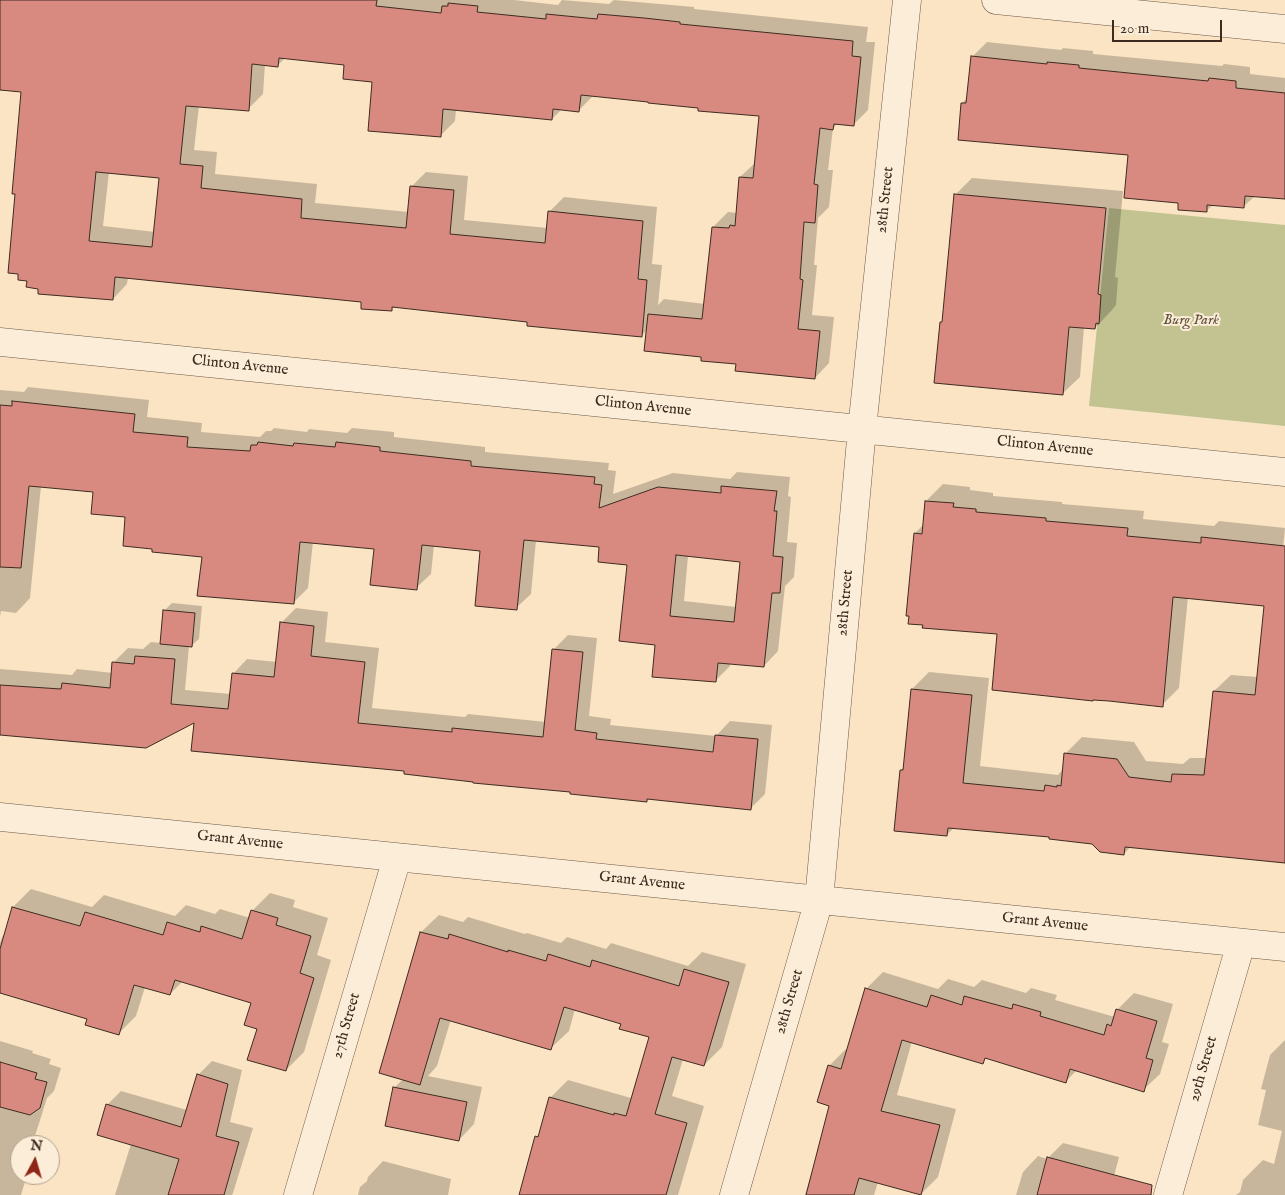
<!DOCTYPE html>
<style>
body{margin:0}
#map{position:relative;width:1285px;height:1195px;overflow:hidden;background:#fbe4c3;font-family:"IM FELL English",serif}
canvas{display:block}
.north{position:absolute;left:10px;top:1135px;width:50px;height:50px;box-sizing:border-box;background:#fcedd8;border:1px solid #b09f8e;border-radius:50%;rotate:6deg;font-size:14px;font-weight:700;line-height:20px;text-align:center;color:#3d2b20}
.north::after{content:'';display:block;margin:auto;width:18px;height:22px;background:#8f2418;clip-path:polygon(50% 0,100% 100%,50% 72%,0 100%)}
.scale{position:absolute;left:1112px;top:20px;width:110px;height:22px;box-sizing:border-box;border:2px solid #3d2b20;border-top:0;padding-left:6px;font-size:15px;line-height:18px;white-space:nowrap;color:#3d2b20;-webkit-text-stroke:4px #fcedd8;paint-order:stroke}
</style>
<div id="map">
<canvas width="1285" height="1195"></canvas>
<div class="north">N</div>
<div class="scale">20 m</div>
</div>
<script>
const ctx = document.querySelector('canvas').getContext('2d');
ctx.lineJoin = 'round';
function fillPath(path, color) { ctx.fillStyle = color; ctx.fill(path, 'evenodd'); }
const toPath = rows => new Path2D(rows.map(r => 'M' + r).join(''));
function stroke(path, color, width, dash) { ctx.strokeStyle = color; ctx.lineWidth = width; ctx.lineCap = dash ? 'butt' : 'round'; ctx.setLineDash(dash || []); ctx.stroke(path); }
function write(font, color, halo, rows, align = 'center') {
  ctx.font = font + ' "IM FELL English",serif'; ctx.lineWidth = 4; ctx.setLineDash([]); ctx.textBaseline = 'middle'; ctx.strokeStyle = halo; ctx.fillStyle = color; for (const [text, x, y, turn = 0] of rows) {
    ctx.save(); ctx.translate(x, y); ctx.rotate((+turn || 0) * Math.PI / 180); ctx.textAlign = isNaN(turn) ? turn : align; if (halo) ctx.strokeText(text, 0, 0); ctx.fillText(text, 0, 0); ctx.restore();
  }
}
fillPath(toPath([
 [1109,208,1285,225,1285,426,1089,406]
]), '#c2c391');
fillPath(toPath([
 [0,0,514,0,558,5,562,0,609,4,614,0,694,7,694,9,868,27,866,42,875,42,868,110,853,125,838,123,833,128,828,170,833,170,829,207,818,218,814,265,817,265,812,315,834,317,829,363,815,378,737,363,703,356,647,330,641,336,395,306,391,310,363,301,128,277,127,284,113,299,22,91,0,89],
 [286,57,346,64,373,81,440,136,455,121,456,109,552,119,562,109,579,110,594,95,700,106,760,115,756,162,740,177,737,213,728,212,713,227,705,304,664,299,658,305,662,265,652,264,657,207,564,197,549,212,548,228,464,220,468,176,426,172,411,187,409,212,315,203,317,184,215,174,217,152,194,150,199,106,248,109,263,94,265,64,277,66],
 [109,172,160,177,155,232,103,226],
 [987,42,1061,50,1063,48,1093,51,1093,54,1222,66,1224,64,1250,67,1250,74,1285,78,1285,198,1255,196,1243,207,1213,205,1206,211,1180,202,1129,154,962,103,968,97,972,57],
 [972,178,1123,191,1115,277,1118,278,1116,305,1112,310,1095,328,1084,327,1080,377,1062,394,941,323,943,321,955,195],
 [28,387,149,400,147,417,202,423,201,432,260,437,266,431,271,431,274,428,307,432,309,429,347,433,352,428,394,432,394,437,485,447,485,452,609,463,608,470,616,471,613,494,673,473,730,479,737,472,790,477,788,496,791,497,787,542,797,543,794,577,785,586,778,651,764,666,730,662,730,666,715,681,656,643,628,564,601,546,536,540,531,594,516,608,482,549,434,545,431,574,416,588,375,548,313,542,308,588,293,603,203,556,154,548,127,516,94,491,41,486,30,598,16,613,1,611,0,617,0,390,24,392],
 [688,556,742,561,737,607,684,601],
 [943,484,970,487,970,490,993,493,993,496,1062,502,1062,504,1144,511,1143,519,1214,526,1219,521,1285,528,1282,558,1285,558,1285,863,1131,846,1124,854,1093,842,1051,836,954,828,946,835,901,770,905,766,912,689,929,672,989,678,980,766,1058,775,1064,768,1065,754,1082,737,1134,742,1146,761,1183,764,1190,758,1207,758,1214,691,1231,675,1258,677,1266,605,1188,597,1179,688,1162,705,999,633,915,533,924,524,926,501],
 [172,603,202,606,199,639,191,646,189,646,185,690,231,694,233,674,247,659,277,662,281,623,296,608,328,612,325,642,379,648,372,708,465,717,468,714,546,722,554,649,568,635,597,638,589,716,611,719,610,725,716,736,730,721,772,725,765,794,751,808,649,798,646,800,474,781,406,770,195,721,0,733,0,669,72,675,77,669,113,673,114,662,128,648,143,649,151,642,161,643,164,611],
 [31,889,92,907,104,895,175,916,186,905,215,914,220,909,250,918,252,911,270,893,295,900,293,907,328,918,317,955,331,960,304,1052,286,1070,258,1028,253,1002,183,981,170,994,145,987,136,1016,118,1034,88,1018,0,992,0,943,2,937,6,932,13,907],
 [439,915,463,922,468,917,525,934,527,933,561,943,567,937,606,949,611,943,688,966,702,952,746,964,722,1047,704,1065,683,1059,672,1096,704,1106,678,1195,520,1195,536,1137,540,1133,550,1098,568,1080,631,1098,633,1096,650,1036,622,1023,575,1009,569,1031,551,1048,451,1019,437,1066,428,1076,482,1087,474,1124,459,1140,394,1088,403,1079,421,932],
 [883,972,938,989,948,979,974,987,982,980,1026,993,1031,988,1057,995,1055,1000,1115,1017,1117,1010,1134,993,1173,1004,1162,1042,1169,1044,1160,1074,1143,1090,1077,1070,1065,1082,987,1057,982,1062,912,1041,897,1095,956,1109,938,1177,921,1194,878,1182,874,1195,805,1195,811,1174,813,1172,830,1105,829,1066,846,1049,848,1050,866,989],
 [1285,1040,1285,1195,1236,1195,1240,1192,1243,1180,1263,1160,1274,1164,1282,1131,1258,1125,1266,1090,1261,1089,1270,1055],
 [0,1041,33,1051,32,1053,51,1059,49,1064,61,1068,54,1091,47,1098,35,1136,38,1137,36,1145,20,1145,20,1175,27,1175,21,1195,0,1195],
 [212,1061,242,1070,230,1122,253,1128,233,1193,232,1195,115,1195,131,1144,107,1105,121,1091,187,1110,198,1075],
 [1063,1143,1119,1157,1109,1195,1016,1195,1023,1172,1038,1156,1047,1159],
 [383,1161,451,1179,448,1195,358,1195,360,1187,367,1181,368,1177]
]), '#0003');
const building = toPath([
 [0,0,377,0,376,6,441,13,442,6,448,6,448,3,478,6,477,12,546,19,546,14,597,19,598,14,644,18,680,22,680,24,853,41,852,56,861,57,854,126,834,124,833,130,820,128,814,184,818,185,815,223,804,222,800,279,803,280,798,329,820,331,815,379,735,371,736,364,701,361,701,357,644,351,648,314,702,319,712,227,729,228,730,225,735,226,739,177,753,178,759,116,698,111,698,108,648,103,648,102,581,95,579,112,553,109,552,120,443,109,441,137,368,131,372,82,343,79,344,65,279,58,278,67,252,64,249,111,186,106,180,164,203,166,201,188,302,199,301,218,406,228,410,186,454,190,450,234,545,243,548,211,643,221,638,279,647,280,642,337,527,326,527,322,392,307,392,311,361,309,361,302,115,277,113,300,38,294,38,289,26,287,27,281,18,280,18,274,8,273,15,194,12,194,21,92,0,90,0,0],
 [96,172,159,178,152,247,89,241,96,172],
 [971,56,1047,64,1047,62,1079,65,1079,68,1208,81,1209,78,1236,81,1236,88,1285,93,1285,199,1245,196,1244,208,1207,205,1207,212,1178,210,1178,203,1124,198,1128,155,958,140,961,103,966,103,971,56],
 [954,194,1106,208,1098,294,1101,295,1099,324,1096,323,1095,329,1069,327,1063,395,934,383,940,322,942,322,954,194],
 [12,401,135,414,133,432,188,437,187,447,250,451,251,445,257,445,258,442,293,446,294,443,335,447,336,442,380,447,380,451,471,461,471,466,595,477,594,484,602,485,599,508,658,487,721,493,721,486,777,491,774,511,777,511,773,556,783,557,780,593,772,593,764,667,718,663,716,682,652,677,655,645,619,641,627,565,598,562,599,547,524,540,517,610,475,606,480,551,422,545,417,590,370,585,374,549,300,542,294,604,197,596,202,557,152,552,152,549,123,546,125,517,91,514,93,492,29,486,21,568,0,567,0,405,12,406,12,401],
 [676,555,740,562,734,622,670,616,676,555],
 [925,501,954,503,953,507,976,509,976,512,1046,518,1046,521,1128,528,1127,536,1201,543,1201,537,1285,546,1285,863,1125,847,1124,855,1100,852,1092,844,1049,839,1049,837,971,830,948,828,947,836,894,831,900,770,903,770,911,689,972,695,963,783,1044,791,1045,785,1057,787,1057,785,1061,786,1064,753,1117,759,1129,777,1171,782,1172,774,1204,775,1213,691,1255,695,1264,606,1173,597,1163,707,1109,701,1093,700,1093,701,992,690,997,634,922,628,923,625,908,624,909,616,906,616,914,533,922,534,925,501],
 [163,610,195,613,192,647,160,644,163,610],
 [280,622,314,626,311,656,365,662,358,723,452,732,452,728,543,737,552,649,583,652,575,730,597,733,596,739,713,752,715,735,758,739,751,810,647,799,647,802,570,794,570,792,473,783,473,782,404,774,404,771,191,751,194,723,146,748,0,735,0,685,61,689,62,683,110,688,112,662,134,664,135,656,175,659,171,704,228,709,232,673,274,677,280,622],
 [12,907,80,926,85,912,163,935,167,922,200,932,201,926,242,939,251,910,278,918,276,925,311,936,300,973,314,978,286,1071,247,1060,257,1029,244,1025,251,1003,175,980,170,995,134,985,119,1035,85,1025,87,1019,0,993,0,949,12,907],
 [420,932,448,939,449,934,508,952,508,950,546,961,548,954,590,967,592,960,679,986,684,969,729,982,704,1066,672,1057,655,1114,687,1123,666,1195,519,1195,535,1136,538,1137,549,1097,614,1115,614,1113,626,1116,649,1037,619,1029,621,1024,564,1007,551,1050,440,1018,420,1085,379,1073,420,932],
 [865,988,927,1007,931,995,962,1005,964,996,1012,1009,1013,1004,1041,1012,1040,1016,1104,1035,1107,1024,1111,1026,1116,1009,1157,1021,1146,1058,1153,1060,1144,1092,1070,1069,1066,1083,985,1058,983,1064,902,1040,881,1111,940,1125,921,1195,859,1178,854,1195,806,1195,829,1106,817,1102,828,1065,841,1069,865,988],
 [0,1062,37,1073,35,1079,47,1082,40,1108,30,1115,0,1107,0,1062],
 [197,1074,228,1084,216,1136,239,1142,224,1195,168,1195,179,1159,97,1135,106,1104,181,1127,197,1074],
 [393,1087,467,1102,459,1141,385,1126,393,1087],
 [1047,1157,1152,1185,1151,1195,1037,1195,1047,1157]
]);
fillPath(building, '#d88a81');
stroke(building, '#3d2b20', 1);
const minor = toPath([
 [996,0,1285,29],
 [0,342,1285,472],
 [0,817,1285,947],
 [298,1195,397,858],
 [734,1195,819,900,862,429,907,0],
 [1168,1195,1241,943]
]);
stroke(minor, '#6c5949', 29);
stroke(minor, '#fcedd8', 28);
write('15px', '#3d2b20', '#fcedd8', [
 ["28th Street",886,200,-84],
 ["Clinton Avenue",240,366,6],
 ["Clinton Avenue",643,407,6],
 ["Clinton Avenue",1045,447,6],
 ["28th Street",846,603,-85],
 ["Grant Avenue",240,841,6],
 ["Grant Avenue",642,882,6],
 ["Grant Avenue",1045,923,6],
 ["28th Street",790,1002,-74],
 ["27th Street",347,1026,-74],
 ["29th Street",1204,1069,-74]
]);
write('italic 15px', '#5e513c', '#fcedd8', [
 ["Burg Park",1191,321]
]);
</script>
